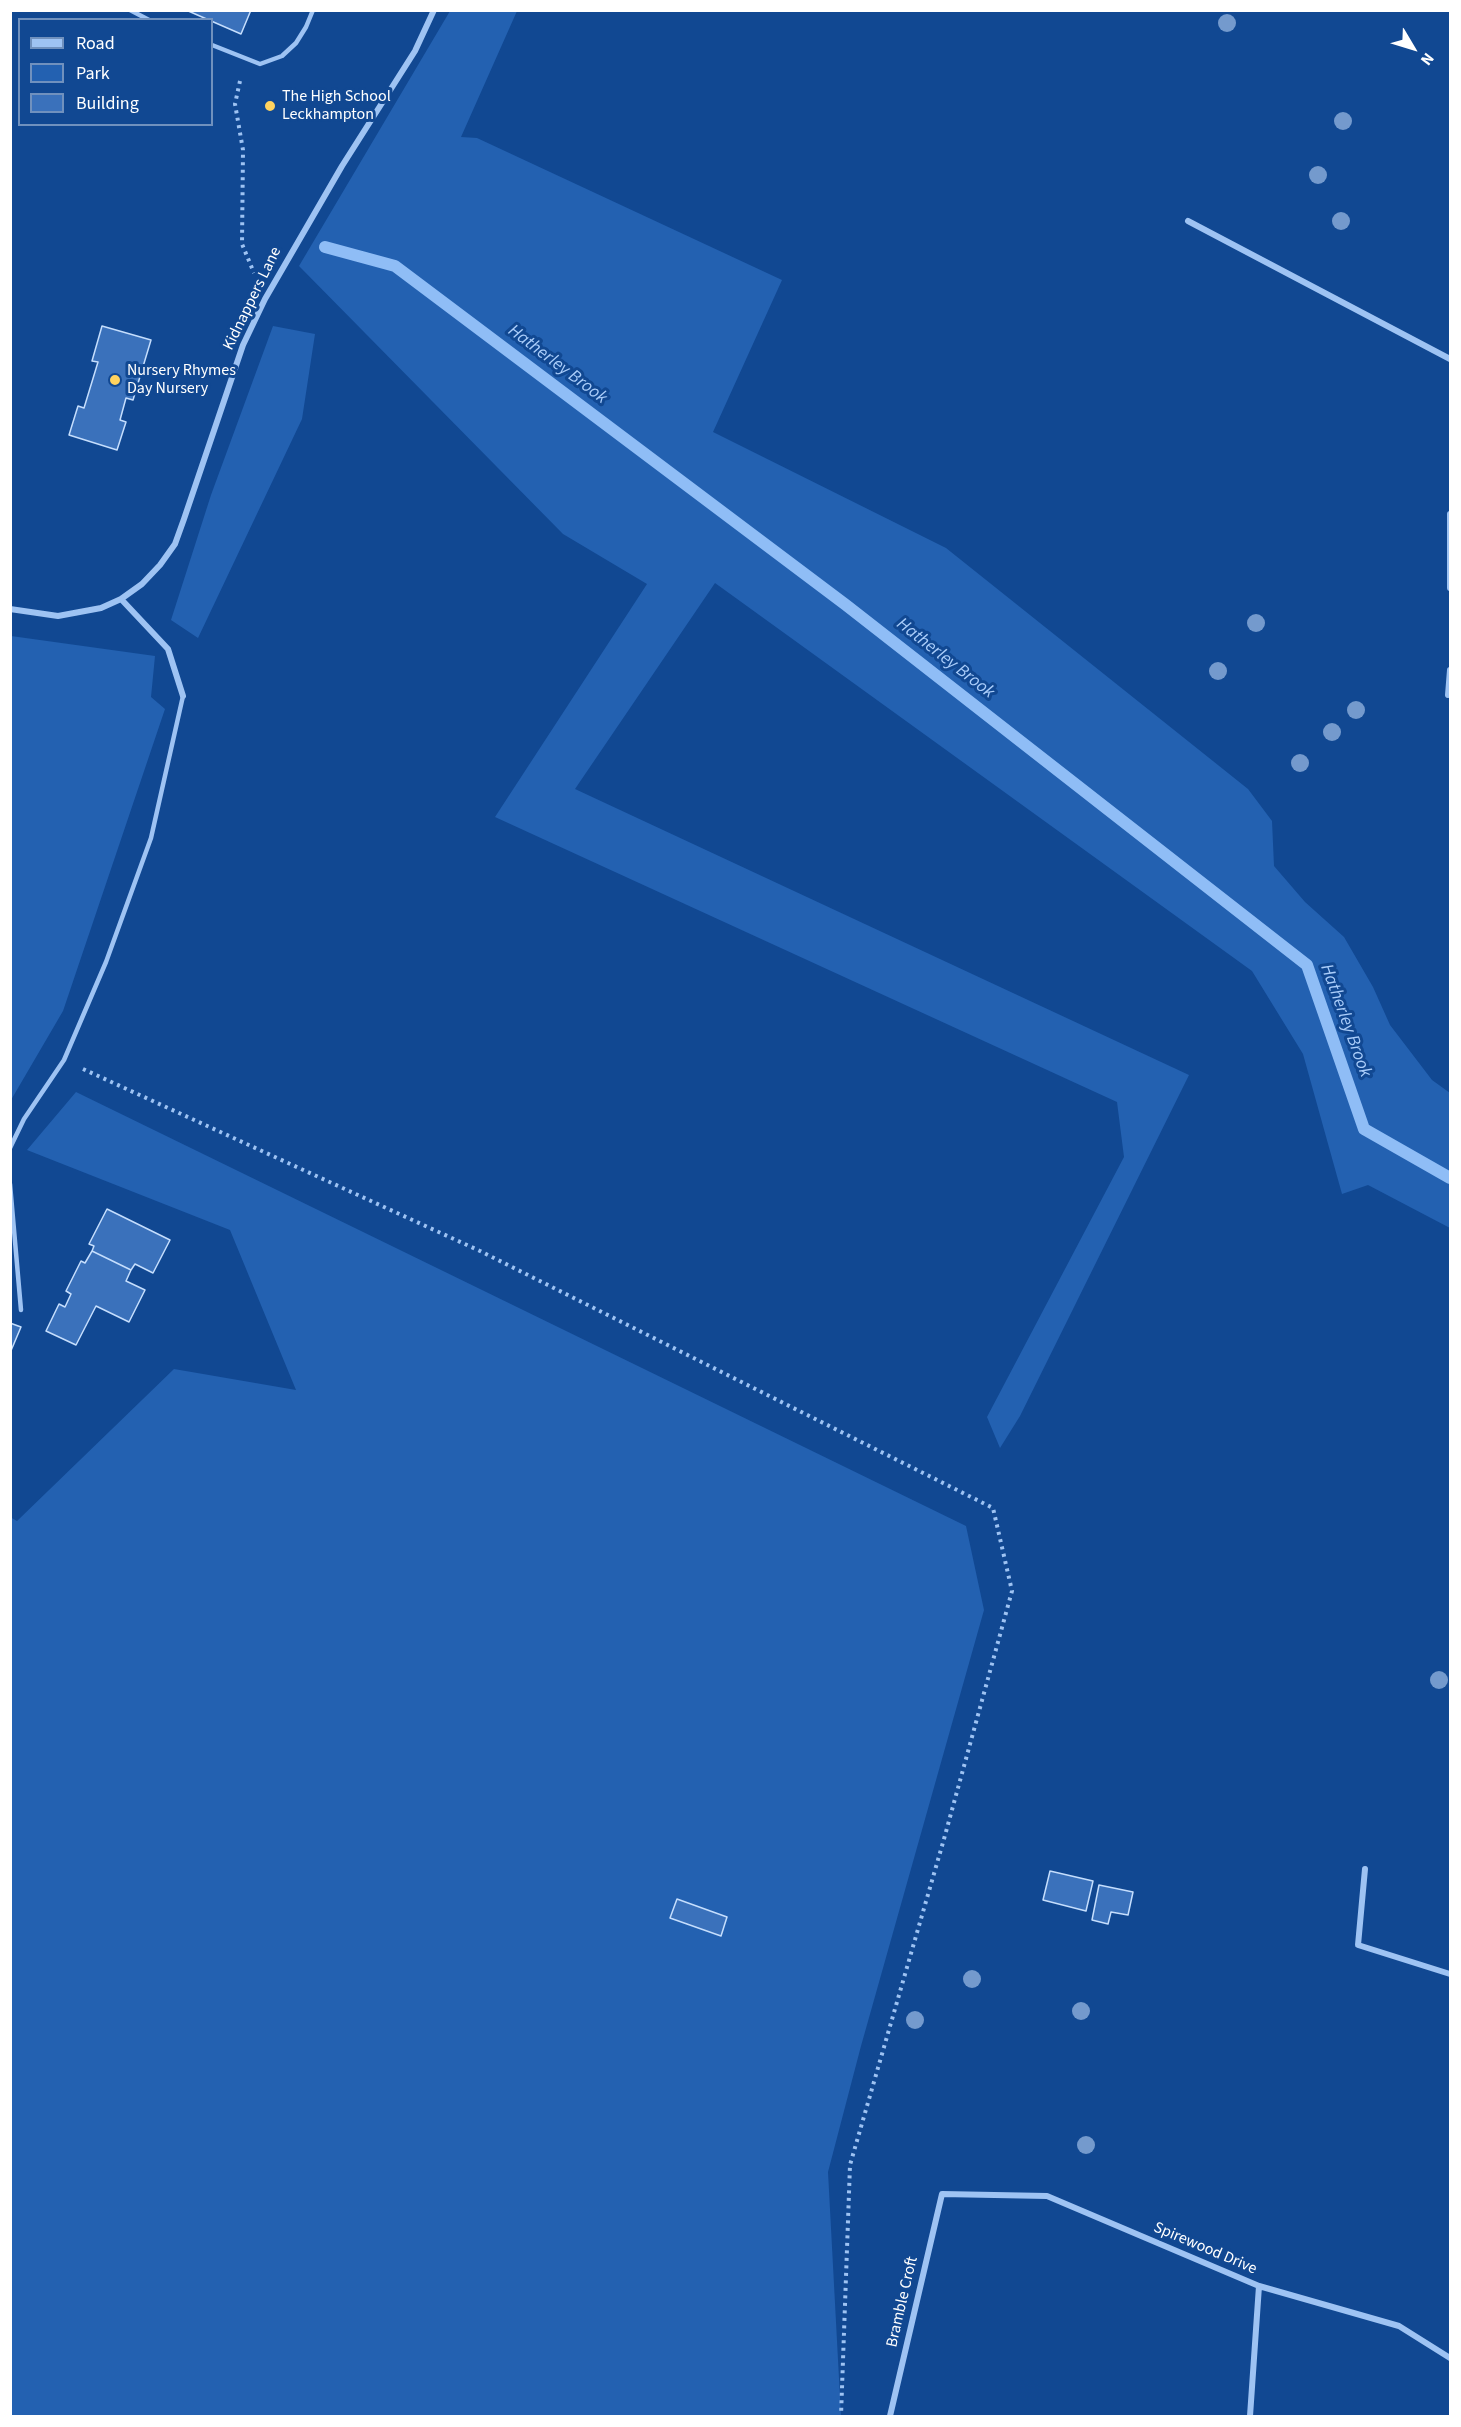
<!DOCTYPE html>
<style>
body{margin:0}
#map{position:relative;width:1461px;height:2427px;overflow:hidden;background:#114892;font-family:"Source Sans 3",sans-serif}
canvas{display:block}
.frame{position:absolute;inset:0;border:12px solid #fff;pointer-events:none}
.legend{position:absolute;left:18px;top:18px;width:195px;height:108px;box-sizing:border-box;background:#114892;border:2px solid #7091be;margin:0;padding:8px 10px;list-style:none;font-size:18px;color:#fff}
.legend li{display:flex;align-items:center;gap:12px;height:30px}
.legend b{width:30px;border:2px solid #7091be}
.north{position:absolute;left:1383px;top:18px;width:60px;height:60px;-webkit-text-stroke:4px #114892;paint-order:stroke;rotate:128deg;font-size:16px;font-weight:700;line-height:24px;text-align:center;color:#fff}
.north::after{content:'';display:block;margin:auto;width:21px;height:27px;background:#fff;clip-path:polygon(50% 0,100% 100%,50% 72%,0 100%)}
</style>
<div id="map">
<canvas width="1461" height="2427"></canvas>
<div class="frame"></div>
<ul class="legend">
<li><b style="height:8px;background:#9ec3f3"></b>Road</li>
<li><b style="height:16px;background:#2361b1"></b>Park</li>
<li><b style="height:16px;background:#3a71bb"></b>Building</li>
</ul>
<div class="north">N</div>
</div>
<script>
const ctx = document.querySelector('canvas').getContext('2d');
ctx.lineJoin = 'round';
function fillPath(path, color) { ctx.fillStyle = color; ctx.fill(path, 'evenodd'); }
const toPath = rows => new Path2D(rows.map(r => 'M' + r).join(''));
function stroke(path, color, width, dash) { ctx.strokeStyle = color; ctx.lineWidth = width; ctx.lineCap = dash ? 'butt' : 'round'; ctx.setLineDash(dash || []); ctx.stroke(path); }
function write(font, color, halo, rows, align = 'center') {
  ctx.font = font + ' "Source Sans 3",sans-serif'; ctx.lineWidth = 6; ctx.setLineDash([]); ctx.textBaseline = 'middle'; ctx.strokeStyle = halo; ctx.fillStyle = color; for (const [text, x, y, turn = 0] of rows) {
    ctx.save(); ctx.translate(x, y); ctx.rotate((+turn || 0) * Math.PI / 180); ctx.textAlign = isNaN(turn) ? turn : align; if (halo) ctx.strokeText(text, 0, 0); ctx.fillText(text, 0, 0); ctx.restore();
  }
}
fillPath(toPath([
 [450,11,517,11,461,137,477,138,782,280,713,432,946,548,1248,789,1272,821,1274,866,1305,902,1344,937,1373,987,1390,1025,1432,1080,1450,1093,1450,1228,1368,1185,1342,1194,1303,1054,1252,971,715,583,575,789,1189,1075,1020,1416,1000,1448,987,1417,1124,1157,1117,1102,495,817,647,584,563,534,299,266],
 [273,326,315,334,302,419,198,638,171,620,211,495],
 [11,636,155,656,151,697,165,709,63,1011,11,1100],
 [76,1092,966,1526,984,1610,861,2046,828,2172,841,2416,11,2416,10,1517,17,1521,174,1369,296,1390,230,1230,27,1150]
]), '#2361b1');
stroke(toPath([
 [325,247,395,266,846,605,1307,965,1364,1129,1450,1178]
]), '#8fbdf6', 12);
const building = toPath([
 [186,10,251,10,241,34,186,10],
 [102,326,151,340,133,400,126,398,120,420,126,422,117,450,69,435,78,406,84,408,98,362,92,361,102,326],
 [107,1209,170,1240,153,1273,135,1264,131,1270,92,1251,94,1246,89,1244,107,1209],
 [92,1251,131,1270,126,1281,145,1290,129,1322,96,1306,76,1345,46,1331,59,1304,65,1307,71,1294,66,1291,81,1261,85,1263,92,1251],
 [10,1323,21,1327,10,1353,10,1323],
 [1050,1871,1093,1881,1086,1911,1043,1900,1050,1871],
 [1099,1885,1133,1892,1128,1915,1111,1912,1108,1924,1092,1920,1099,1885],
 [677,1899,727,1917,721,1936,670,1918,677,1899]
]);
fillPath(building, '#3a71bb');
stroke(building, '#c5defd', 1.5);
stroke(toPath([
 [240,81,235,104,243,150,242,244,254,273],
 [83,1069,480,1251,993,1508,1012,1591,944,1839,850,2165,841,2416]
]), '#9ec3f3', 4, [3, 4.5]);
stroke(toPath([
 [130,10,149,20],
 [212,45,260,64,282,56,296,43,306,27,313,10],
 [10,1148,24,1119,64,1060,106,962,151,838,183,696],
 [10,1184,21,1310]
]), '#9ec3f3', 4.5);
stroke(toPath([
 [1188,221,1450,359],
 [1450,514,1450,588],
 [121,599,168,649,183,696],
 [10,609,58,616,101,608,121,599,142,584,160,565,175,544,184,519,243,345,265,299,342,166,415,51,434,10],
 [1448,695,1450,670],
 [1365,1869,1358,1945,1450,1974],
 [890,2416,942,2194,1047,2196,1259,2286,1399,2326,1450,2358],
 [1250,2416,1259,2286]
]), '#9ec3f3', 6);
ctx.fillStyle = '#749acd';
for (const [x, y] of [
 [1227,23],
 [1343,121],
 [1318,175],
 [1341,221],
 [1256,623],
 [1218,671],
 [1356,710],
 [1332,732],
 [1300,763],
 [1439,1680],
 [972,1979],
 [1081,2011],
 [915,2020],
 [1086,2145]
]) { ctx.beginPath(); ctx.arc(x, y, 9, 0, 2 * Math.PI); ctx.fill(); }
for (const [x, y, r, color] of [
 [270,106,6,"#ffd35f"],
 [115,380,6,"#ffd35f"]
]) { const dot = new Path2D(); dot.arc(x, y, r, 0, 2 * Math.PI); ctx.fillStyle = color; ctx.fill(dot); stroke(dot, '#114892', 2); }
write('16px', '#fff', '#114892', [
 ["The High School",282,97],
 ["Leckhampton",282,115],
 ["Nursery Rhymes",127,371],
 ["Day Nursery",127,389]
], 'left');
write('16px', '#fff', '#114892', [
 ["Kidnappers Lane",253,299,-64],
 ["Spirewood Drive",1205,2249,23],
 ["Bramble Croft",903,2302,-77]
]);
write('italic 18px', '#aacdfa', '#114892', [
 ["Hatherley Brook",557,365,37],
 ["Hatherley Brook",945,659,38],
 ["Hatherley Brook",1345,1021,70]
]);
</script>
